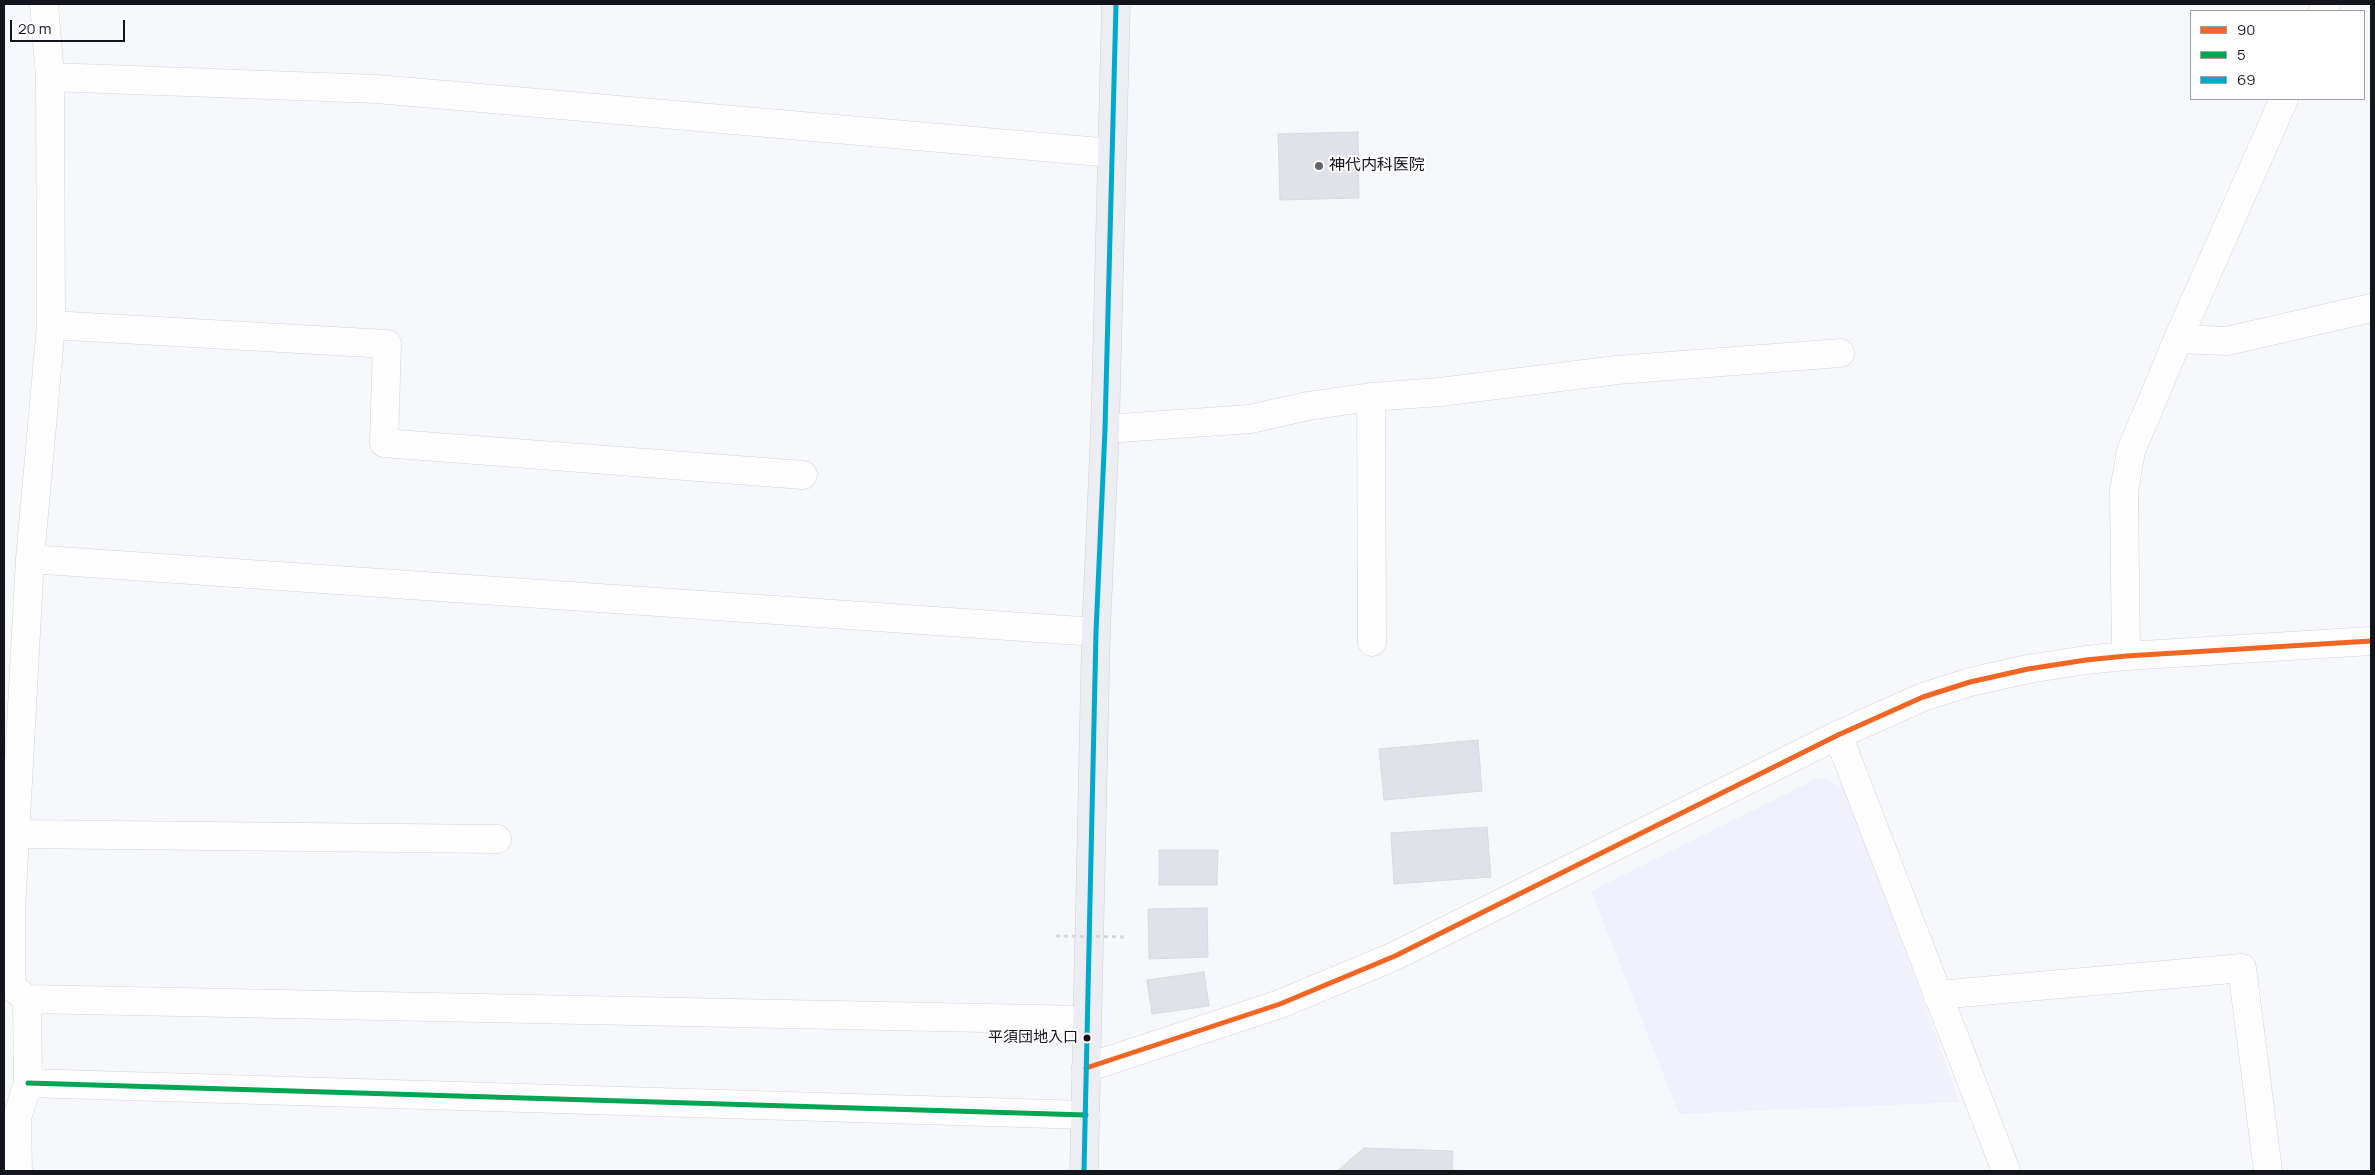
<!DOCTYPE html>
<meta charset="utf-8">
<style>
body{margin:0}
#map{position:relative;width:2375px;height:1175px;overflow:hidden;background:#f7f8fb;font-family:Manrope,sans-serif}
canvas{display:block}
.frame{position:absolute;inset:0;border:5px solid #14141d;pointer-events:none}
.legend{position:absolute;left:2190px;top:10px;width:175px;height:90px;box-sizing:border-box;background:#fff;border:1px solid #a1a1a5;margin:0;padding:6px 9px;list-style:none;font-size:15px;color:#14141d}
.legend li{display:flex;align-items:center;gap:10px;height:25px}
.legend b{width:25px;border:1px solid #a1a1a5}
.scale{position:absolute;left:10px;top:20px;width:115px;height:22px;box-sizing:border-box;border:2px solid #14141d;border-top:0;padding-left:6px;font-size:15px;line-height:18px;white-space:nowrap;color:#14141d;-webkit-text-stroke:4px #fff;paint-order:stroke}
</style>
<div id="map">
<canvas width="2375" height="1175"></canvas>
<div class="frame"></div>
<ul class="legend">
<li><b style="height:6px;background:#f26522"></b>90</li>
<li><b style="height:6px;background:#00a651"></b>5</li>
<li><b style="height:6px;background:#00a9ce"></b>69</li>
</ul>
<div class="scale">20 m</div>
</div>
<script>
const ctx = document.querySelector('canvas').getContext('2d');
ctx.lineJoin = 'round';
function fillPath(path, color) { ctx.fillStyle = color; ctx.fill(path, 'evenodd'); }
const toPath = rows => new Path2D(rows.map(r => 'M' + r).join(''));
function stroke(path, color, width, dash) { ctx.strokeStyle = color; ctx.lineWidth = width; ctx.lineCap = dash ? 'butt' : 'round'; ctx.setLineDash(dash || []); ctx.stroke(path); }
function write(font, color, halo, rows, align = 'center') {
  ctx.font = font + ' Manrope,"Noto Sans JP",sans-serif'; ctx.lineWidth = 4; ctx.setLineDash([]); ctx.textBaseline = 'middle'; ctx.strokeStyle = halo; ctx.fillStyle = color; for (const [text, x, y, turn = 0] of rows) {
    ctx.save(); ctx.translate(x, y); ctx.rotate((+turn || 0) * Math.PI / 180); ctx.textAlign = isNaN(turn) ? turn : align; if (halo) ctx.strokeText(text, 0, 0); ctx.fillText(text, 0, 0); ctx.restore();
  }
}
fillPath(toPath([
 [1820,777,1847,790,1960,1102,1679,1114,1591,891]
]), '#f0f1fd');
const building = toPath([
 [1358,132,1359,198,1280,200,1278,134,1358,132],
 [1478,740,1482,791,1384,800,1379,749,1478,740],
 [1487,827,1491,877,1394,884,1391,833,1487,827],
 [1159,850,1218,850,1217,885,1159,885,1159,850],
 [1207,908,1208,957,1149,959,1148,909,1207,908],
 [1204,972,1209,1006,1152,1014,1147,980,1204,972],
 [1364,1148,1453,1151,1452,1170,1475,1171,1337,1171,1364,1148]
]);
fillPath(building, '#e0e1e9');
stroke(building, '#d9dae0', 1);
const minor = toPath([
 [2323,11,2326,4],
 [50,77,377,89,1112,153],
 [51,325,387,344,384,443,803,475],
 [2178,339,2227,341,2371,308],
 [1371,397,1372,642],
 [1105,429,1250,419,1308,406,1371,397,1440,392,1617,370,1840,353],
 [30,559,1096,632],
 [2126,656,2124,491,2131,451,2178,339,2284,99],
 [1838,735,2006,1171],
 [16,834,497,839],
 [1937,995,2242,968,2268,1171],
 [27,999,1087,1020],
 [1086,1068,1280,1004,1395,956,1838,735,1923,697,1970,682,2028,669,2086,660,2126,656,2371,641],
 [28,1083,1086,1115],
 [18,1171,17,1118,28,1083,27,999,11,986,11,910,30,559,51,325,50,77,44,4]
]);
const major = toPath([
 [1084,1171,1096,632,1105,429,1116,4]
]);
stroke(minor, '#d3d4da', 29);
stroke(major, '#d1d2d5', 29);
stroke(minor, '#fefefe', 28);
stroke(major, '#ededf4', 28);
stroke(toPath([
 [1056,936,1126,937]
]), '#d7d7d8', 3, [4, 4]);
stroke(toPath([
 [1086,1068,1280,1004,1395,956,1838,735,1923,697,1970,682,2028,669,2086,660,2126,656,2371,641]
]), '#f26522', 5);
stroke(toPath([
 [28,1083,1086,1115]
]), '#00a651', 5);
stroke(toPath([
 [1084,1171,1096,632,1105,429,1116,4]
]), '#00a9ce', 5);
for (const [x, y, r, color] of [
 [1319,166,5,"#63646b"],
 [1087,1038,4.5,"#14141d"]
]) { const dot = new Path2D(); dot.arc(x, y, r, 0, 2 * Math.PI); ctx.fillStyle = color; ctx.fill(dot); stroke(dot, '#fff', 2); }
write('15px', '#14141d', '#fff', [
 ["平須団地入口",1078,1038]
], 'right');
write('16px', '#14141d', '#fff', [
 ["神代内科医院",1329,166]
], 'left');
</script>
